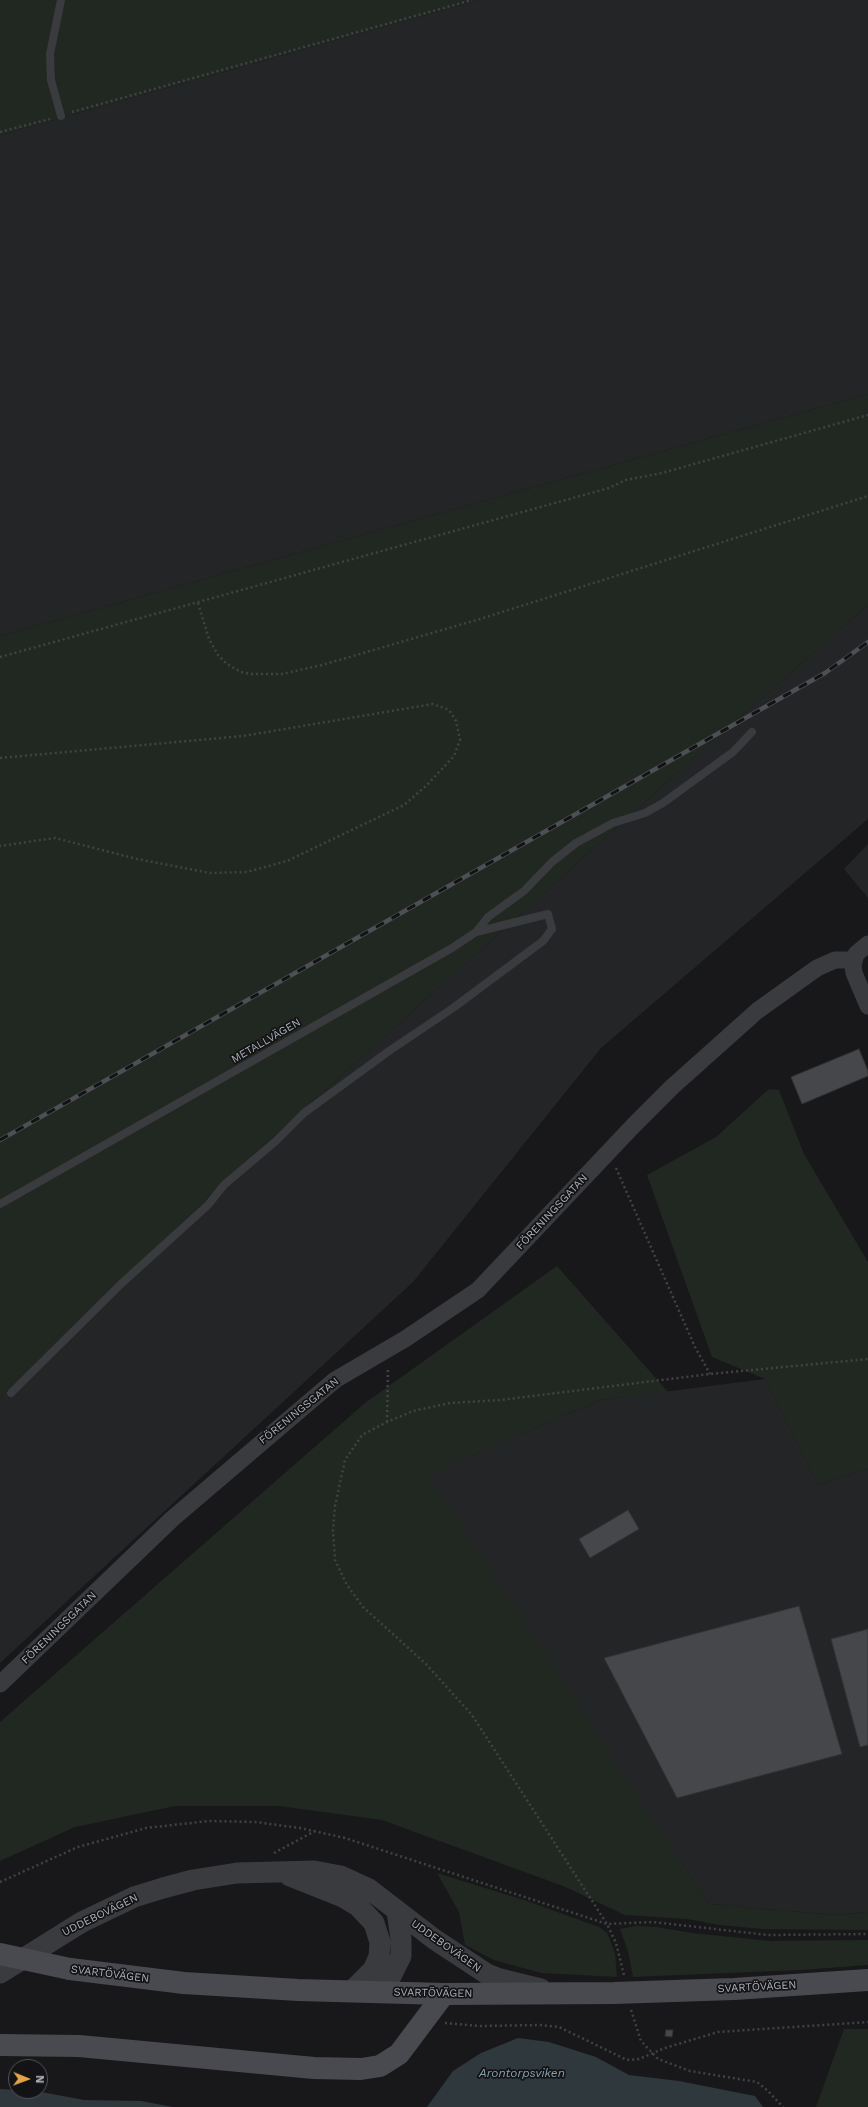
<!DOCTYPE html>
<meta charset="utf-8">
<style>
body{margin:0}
#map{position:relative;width:868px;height:2107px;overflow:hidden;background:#18181a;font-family:"Work Sans",sans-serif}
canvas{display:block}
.north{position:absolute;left:8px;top:2059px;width:40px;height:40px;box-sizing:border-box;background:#131315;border:1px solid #505257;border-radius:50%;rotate:91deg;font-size:11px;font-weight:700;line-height:16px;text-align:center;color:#acb1b9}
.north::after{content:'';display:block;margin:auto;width:14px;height:18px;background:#e2a349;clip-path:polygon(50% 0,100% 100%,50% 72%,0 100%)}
</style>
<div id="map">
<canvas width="868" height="2107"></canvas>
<div class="north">N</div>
</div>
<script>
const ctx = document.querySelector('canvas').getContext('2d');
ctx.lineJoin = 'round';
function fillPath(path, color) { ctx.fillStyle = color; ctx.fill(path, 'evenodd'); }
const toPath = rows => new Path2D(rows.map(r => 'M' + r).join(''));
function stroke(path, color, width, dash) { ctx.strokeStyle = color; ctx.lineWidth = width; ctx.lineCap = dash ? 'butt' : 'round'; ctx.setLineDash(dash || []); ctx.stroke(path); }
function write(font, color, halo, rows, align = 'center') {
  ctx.font = font + ' "Work Sans",sans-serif'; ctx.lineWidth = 3.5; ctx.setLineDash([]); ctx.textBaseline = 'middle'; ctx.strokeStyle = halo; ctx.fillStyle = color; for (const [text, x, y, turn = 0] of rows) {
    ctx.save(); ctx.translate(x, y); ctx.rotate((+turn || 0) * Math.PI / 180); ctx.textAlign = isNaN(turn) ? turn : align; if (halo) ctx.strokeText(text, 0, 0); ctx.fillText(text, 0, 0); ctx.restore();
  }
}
fillPath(toPath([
 [479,0,868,0,868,394,0,636,0,135],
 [868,605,868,819,601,1048,413,1282,0,1663,0,1398,245,1162,705,748],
 [868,844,868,898,844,869],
 [765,1379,818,1485,868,1469,868,1912,836,1915,709,1904,427,1475,600,1400]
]), '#242527');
fillPath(toPath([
 [0,0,479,0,0,135],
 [868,394,868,605,705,748,245,1162,0,1398,0,636],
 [769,1089,779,1090,804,1154,868,1262,868,1469,818,1485,765,1379,712,1357,647,1175,716,1137],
 [557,1266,668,1392,600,1400,428,1475,709,1904,836,1915,868,1912,868,1930,762,1929,720,1925,687,1919,625,1915,563,1886,382,1820,279,1806,175,1806,75,1827,0,1861,0,1722,365,1403],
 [437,1873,527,1901,599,1927,607,1933,615,1953,617,1977,541,1973,494,1960,465,1945,459,1912],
 [635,1926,656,1927,692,1933,770,1941,868,1940,868,1965,800,1970,633,1977,628,1951,620,1929],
 [844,2029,868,2029,868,2107,816,2107]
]), '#212821');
fillPath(toPath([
 [518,2038,549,2042,596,2057,629,2075,679,2081,755,2096,763,2107,427,2107,453,2071,481,2053],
 [0,2089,36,2091,84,2100,141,2101,173,2107,0,2107]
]), '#2f383d');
const building = toPath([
 [859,1049,868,1071,868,1076,802,1104,791,1077,859,1049],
 [628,1510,639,1529,590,1558,579,1539,628,1510],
 [799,1606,842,1754,677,1798,604,1658,799,1606],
 [868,1629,868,1745,860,1747,831,1639,868,1629],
 [666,2030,673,2030,672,2037,665,2036,666,2030]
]);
fillPath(building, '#45474a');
stroke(building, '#333336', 1);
stroke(toPath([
 [72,112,472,0],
 [0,132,50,119],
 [198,603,209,639,218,655,227,664,241,672,251,674,282,674,322,665,480,619,868,496],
 [0,657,609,488,626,480,662,473,868,415],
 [0,758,243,736,433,704,449,710,456,721,460,740,454,756,427,785,404,805,287,861,247,872,210,873,137,859,55,838,0,846],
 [616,1168,695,1347,710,1374],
 [387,1422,388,1367],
 [274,1853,315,1831],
 [0,1882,78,1847,146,1828,209,1821,255,1822,300,1828,345,1838,607,1924,653,1922,768,1935,868,1934],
 [624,1975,616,1943,607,1924,472,1715,426,1664,363,1607,347,1585,335,1560,333,1530,335,1506,345,1460,362,1435,387,1422,413,1411,450,1403,500,1400,710,1374,868,1359],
 [631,2010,641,2041,658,2059,690,2071,757,2082,768,2091,783,2107],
 [445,2023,480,2026,540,2025,559,2027,627,2060,639,2059,665,2048,718,2032,868,2022]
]), '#404246', 2.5, [2, 3]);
stroke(toPath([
 [61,0,50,54,51,80,61,116],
 [476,932,488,917,524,891,552,862,576,843,613,823,645,813,663,803,733,752,752,732],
 [0,1204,452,948,476,932,548,914,552,929,543,941,453,1008,389,1051,304,1113,276,1141,224,1185,208,1205,121,1284,11,1393]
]), '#3a3b3f', 8);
stroke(toPath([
 [868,944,856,954,853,965,854,973,868,1006],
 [0,1684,172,1519,335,1380,405,1339,478,1290,633,1126,672,1087,757,1011,817,968,835,960,854,960]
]), '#3a3b3f', 17);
stroke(toPath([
 [290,1876,343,1897,358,1906,374,1923,380,1942,379,1957,373,1970,352,1991],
 [0,1973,82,1922,134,1897,163,1888,193,1880,237,1873,314,1871,341,1876,369,1889,434,1939,487,1974,500,1979,541,1989],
 [378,1992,391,1976,401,1956,401,1939,397,1911]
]), '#3a3b3f', 21);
stroke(toPath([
 [70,1969,184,1983,298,1990,444,1994,614,1993,734,1989,868,1980],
 [0,2045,79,2046,314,2068,361,2069,380,2066,399,2054,444,1994]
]), '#484a4f', 22);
const rail = toPath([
 [0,1140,825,673,868,642]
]);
stroke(rail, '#4d4f54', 4.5);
stroke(rail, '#131315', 3, [9]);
stroke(toPath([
 [0,1954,70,1969]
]), '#484a4f', 22);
write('11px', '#acb1b9', '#131315', [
 ["METALLVÄGEN",266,1041,-30],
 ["FÖRENINGSGATAN",552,1212,-47],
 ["FÖRENINGSGATAN",299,1411,-39],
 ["FÖRENINGSGATAN",59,1628,-44],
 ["UDDEBOVÄGEN",100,1915,-26],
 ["UDDEBOVÄGEN",446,1946,35],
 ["SVARTÖVÄGEN",110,1974,7],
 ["SVARTÖVÄGEN",757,1987,-3],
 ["SVARTÖVÄGEN",433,1993,1]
]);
write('italic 12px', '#86a0b0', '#131315', [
 ["Arontorpsviken",522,2073]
]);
</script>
